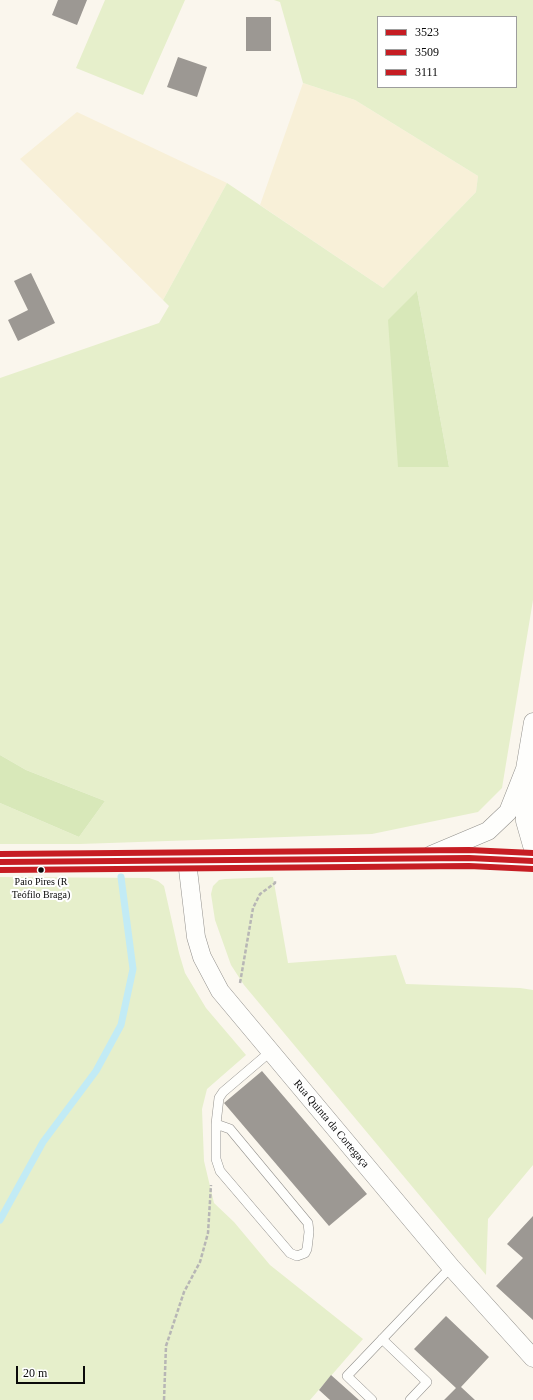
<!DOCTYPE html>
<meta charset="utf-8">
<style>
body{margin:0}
#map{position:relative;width:533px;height:1400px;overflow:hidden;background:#faf6ed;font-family:"Times New Roman",serif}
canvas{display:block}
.legend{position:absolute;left:377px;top:16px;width:140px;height:72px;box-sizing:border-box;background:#fff;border:1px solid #9d9d9d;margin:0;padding:5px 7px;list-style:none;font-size:12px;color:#0a0a0a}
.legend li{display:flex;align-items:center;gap:8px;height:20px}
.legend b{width:20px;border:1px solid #9d9d9d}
.scale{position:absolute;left:16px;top:1366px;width:69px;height:18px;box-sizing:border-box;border:2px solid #0a0a0a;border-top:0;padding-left:5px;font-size:12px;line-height:14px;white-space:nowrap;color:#0a0a0a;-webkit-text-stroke:3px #fff;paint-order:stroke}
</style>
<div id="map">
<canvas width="533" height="1400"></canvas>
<ul class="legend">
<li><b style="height:5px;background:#c61d23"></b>3523</li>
<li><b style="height:5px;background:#c61d23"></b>3509</li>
<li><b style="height:5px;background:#c61d23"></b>3111</li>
</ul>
<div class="scale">20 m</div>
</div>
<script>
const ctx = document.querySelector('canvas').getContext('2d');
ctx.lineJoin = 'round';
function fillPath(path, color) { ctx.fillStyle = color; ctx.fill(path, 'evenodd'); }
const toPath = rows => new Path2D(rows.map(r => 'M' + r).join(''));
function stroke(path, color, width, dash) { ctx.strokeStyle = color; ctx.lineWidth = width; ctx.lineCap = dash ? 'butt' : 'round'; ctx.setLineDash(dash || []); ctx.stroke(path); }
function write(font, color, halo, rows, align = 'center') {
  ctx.font = font + ' "Times New Roman",serif'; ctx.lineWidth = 4; ctx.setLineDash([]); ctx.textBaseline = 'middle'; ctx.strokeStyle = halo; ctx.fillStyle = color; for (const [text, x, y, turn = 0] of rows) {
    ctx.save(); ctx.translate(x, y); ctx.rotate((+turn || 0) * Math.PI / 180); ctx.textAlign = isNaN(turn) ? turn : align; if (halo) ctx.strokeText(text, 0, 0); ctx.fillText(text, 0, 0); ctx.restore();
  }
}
fillPath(toPath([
 [303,83,355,100,478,176,476,192,383,288,260,205],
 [77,112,227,183,163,300,20,159]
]), '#f8f0d8');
fillPath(toPath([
 [105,0,185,0,143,95,76,68],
 [274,0,533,0,533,600,502,788,478,812,372,834,80,844,0,844,0,803,79,837,105,801,26,770,0,755,0,378,159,323,169,306,163,300,227,183,383,288,476,192,478,176,355,100,303,83,280,2],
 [378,17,516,17,516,87,378,87],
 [417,291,449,467,398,467],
 [0,877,149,878,158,881,164,886,179,953,185,973,206,1008,246,1055,207,1089,202,1109,204,1161,214,1203,234,1222,270,1265,363,1339,310,1400,0,1400],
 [273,877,288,963,396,955,406,984,520,988,533,990,533,1165,488,1219,486,1275,244,985,231,965,215,920,211,894,213,886,219,880,225,879]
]), '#e6efcb');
fillPath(toPath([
 [417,291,449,467,398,467,388,320],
 [0,755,26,770,105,801,79,837,0,803]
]), '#d8e8b9');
stroke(toPath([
 [0,1220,43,1142,96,1071,121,1025,133,969,121,877]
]), '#c2ebf5', 7);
fillPath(toPath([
 [58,0,87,0,77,25,52,15],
 [246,17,271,17,271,51,246,51],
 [178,57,207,67,197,97,167,87],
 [31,273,55,323,18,341,8,320,28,310,14,281],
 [262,1071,367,1194,329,1226,224,1103],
 [533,1216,533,1320,496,1286,523,1258,507,1244],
 [446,1316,489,1357,461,1387,475,1400,444,1400,456,1388,414,1349],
 [331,1375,359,1400,330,1400,319,1390]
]), '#9c9893');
const service = toPath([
 [216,1124,230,1129,308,1223,309,1232,307,1249,305,1253,297,1256,290,1253,220,1171,216,1159,216,1124,219,1098,223,1092,270,1052],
 [382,1339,427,1382,410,1400],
 [372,1400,347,1376,451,1267]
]);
const minor = toPath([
 [533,722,525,769,525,821,533,849],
 [431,855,488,831,508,812,525,769],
 [187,861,196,937,202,957,220,991,451,1267,533,1358],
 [0,862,469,858,533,861]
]);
stroke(service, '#92908c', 10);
stroke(minor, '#92908c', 19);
stroke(toPath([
 [240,983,253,908,260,894,275,883,275,880],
 [164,1400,166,1346,184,1292,200,1262,208,1233,211,1185]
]), '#b7b6b5', 2.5, [4, 2]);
stroke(service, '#fefefc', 9);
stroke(minor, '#fefefc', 18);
stroke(toPath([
 [0,862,469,858,533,861]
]), '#c61d23', 6);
stroke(toPath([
 [0,870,469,866,533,869]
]), '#c61d23', 6);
stroke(toPath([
 [0,854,469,850,533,853]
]), '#c61d23', 6);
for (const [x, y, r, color] of [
 [41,870,3.5,"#0a0a0a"]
]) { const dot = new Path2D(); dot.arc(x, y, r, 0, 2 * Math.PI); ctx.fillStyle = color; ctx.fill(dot); stroke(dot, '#fff', 1.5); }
write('10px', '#0a0a0a', '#fff', [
 ["Paio Pires (R",41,882],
 ["Teófilo Braga)",41,895]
]);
write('11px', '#0a0a0a', '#fff', [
 ["Rua Quinta da Cortegaça",331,1124,50]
]);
</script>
